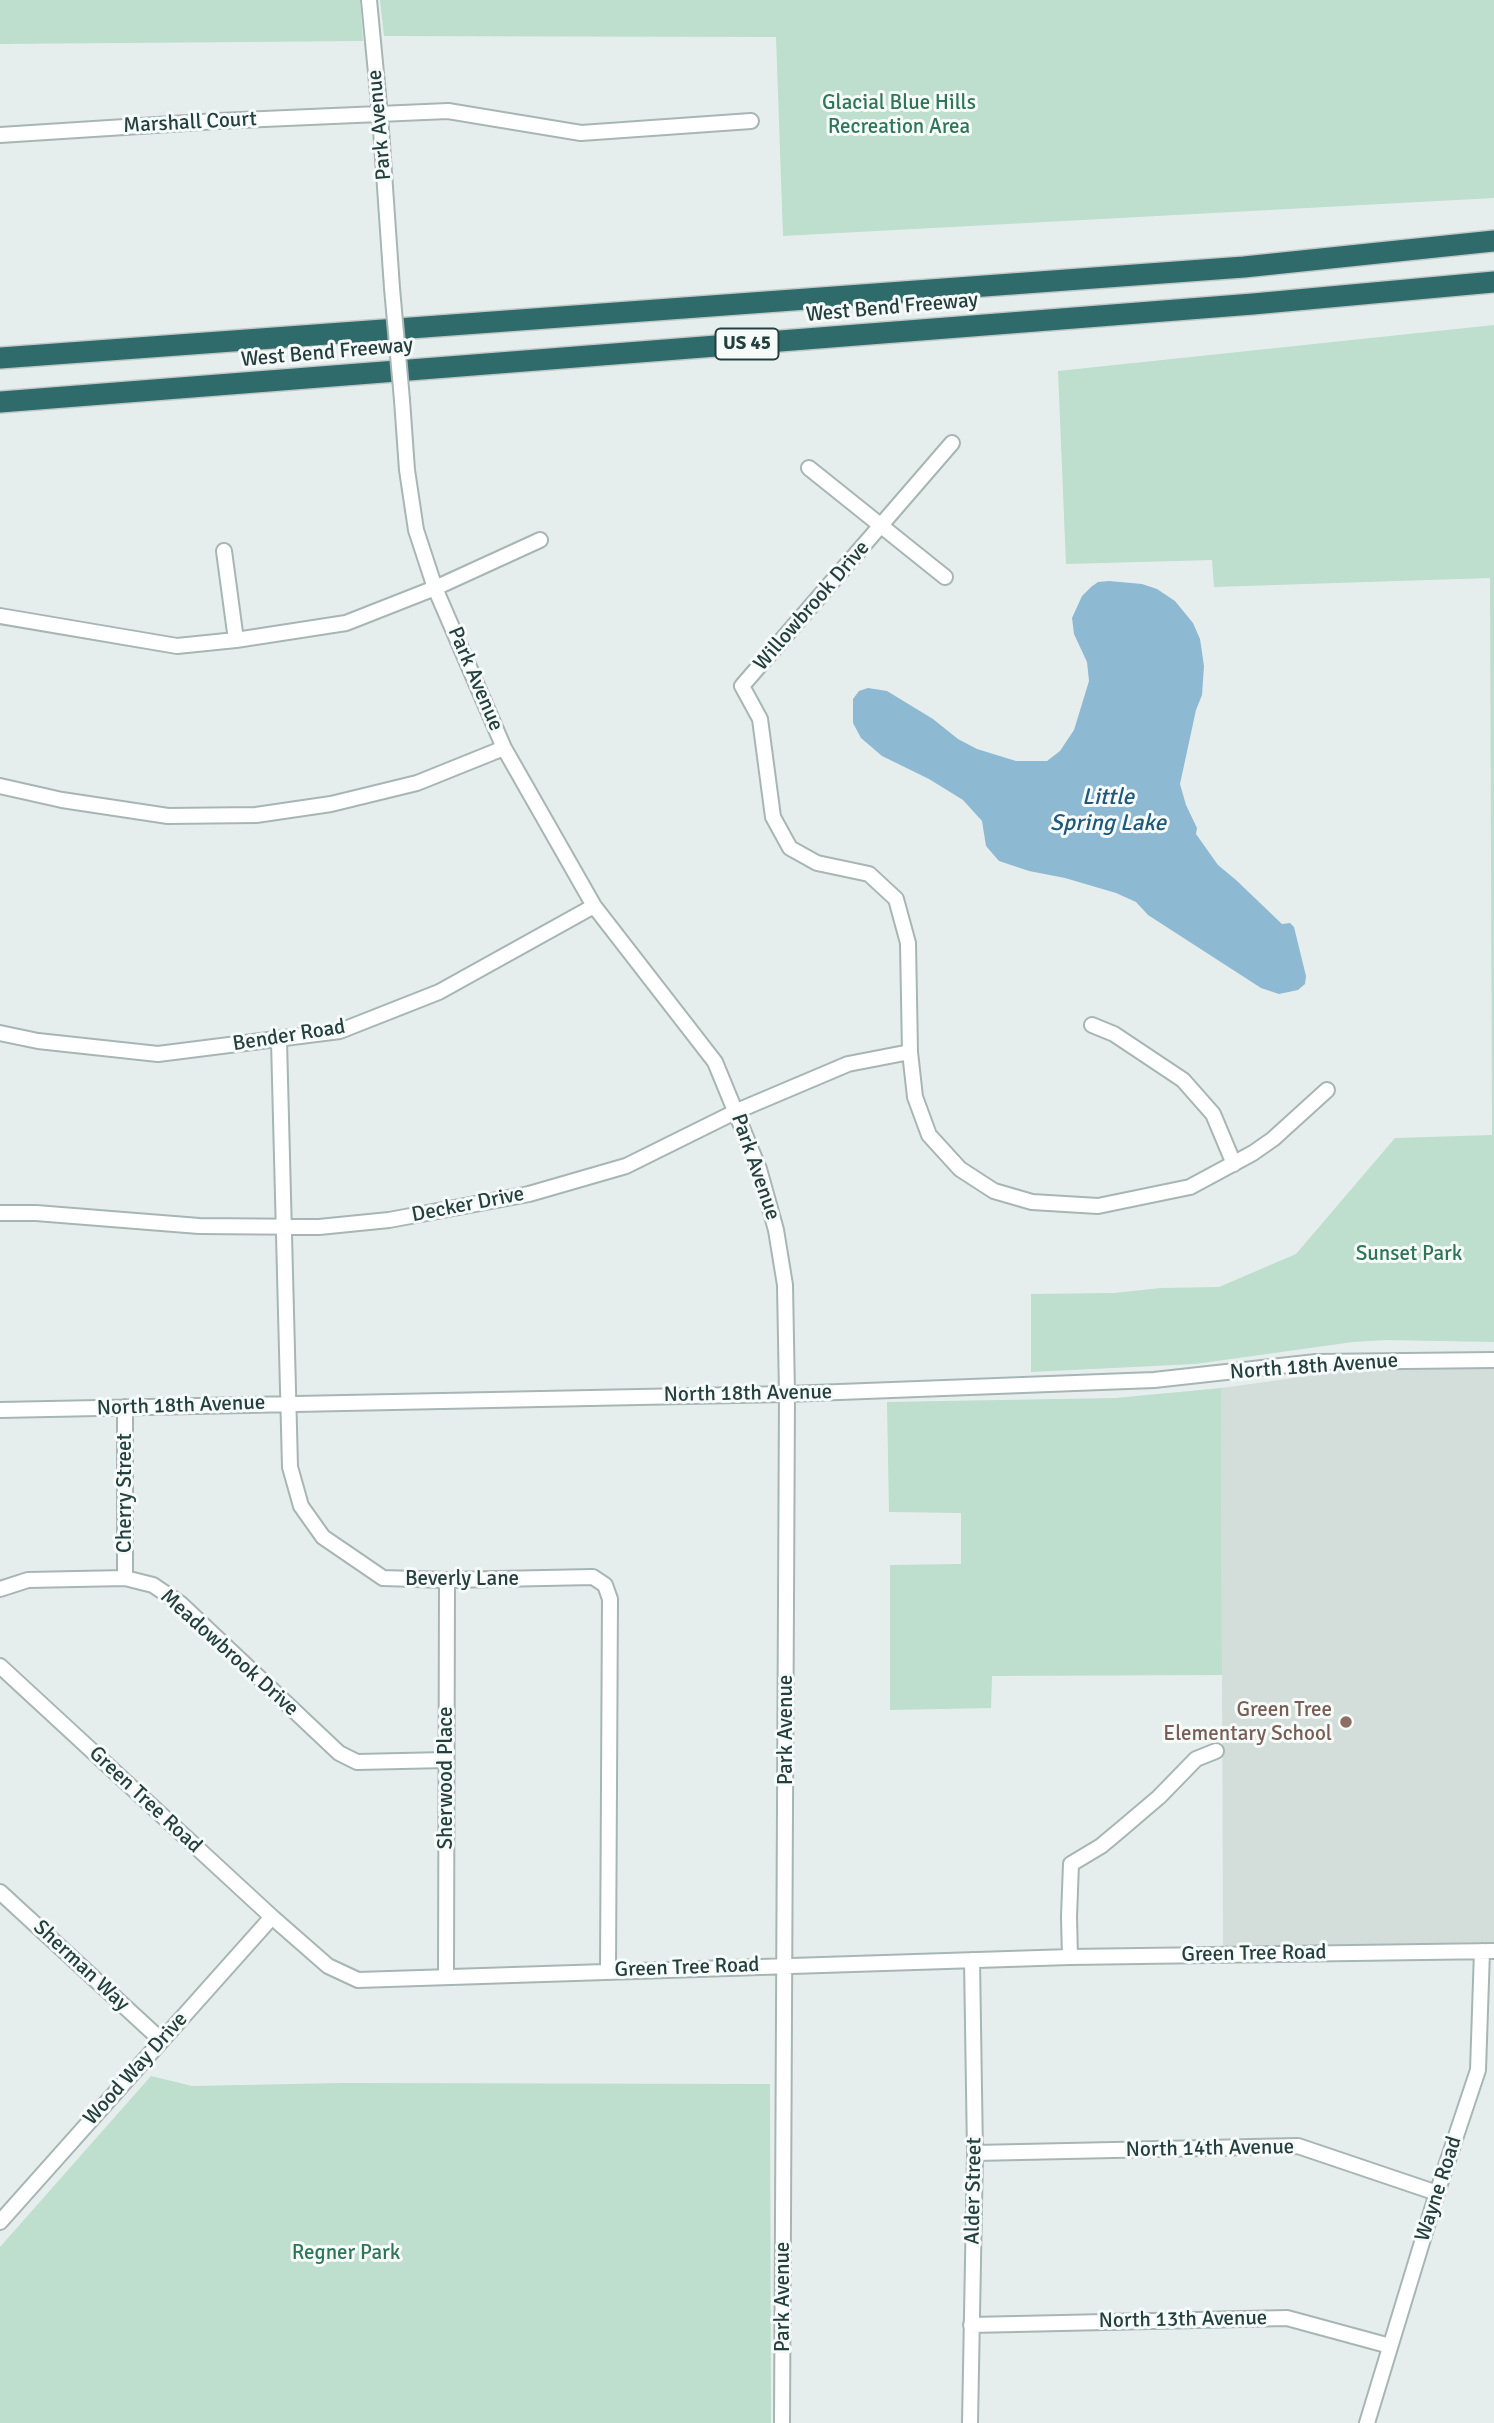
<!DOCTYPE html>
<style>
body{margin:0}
canvas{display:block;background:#e5eeec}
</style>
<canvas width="1494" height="2423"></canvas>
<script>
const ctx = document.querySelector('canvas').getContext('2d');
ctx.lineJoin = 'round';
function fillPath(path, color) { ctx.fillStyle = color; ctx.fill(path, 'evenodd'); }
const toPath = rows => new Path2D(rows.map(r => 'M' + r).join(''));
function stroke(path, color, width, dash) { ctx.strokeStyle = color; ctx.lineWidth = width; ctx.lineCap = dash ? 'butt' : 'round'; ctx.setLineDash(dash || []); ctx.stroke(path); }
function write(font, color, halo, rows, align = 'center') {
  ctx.font = font + ' Signika,sans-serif'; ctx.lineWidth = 6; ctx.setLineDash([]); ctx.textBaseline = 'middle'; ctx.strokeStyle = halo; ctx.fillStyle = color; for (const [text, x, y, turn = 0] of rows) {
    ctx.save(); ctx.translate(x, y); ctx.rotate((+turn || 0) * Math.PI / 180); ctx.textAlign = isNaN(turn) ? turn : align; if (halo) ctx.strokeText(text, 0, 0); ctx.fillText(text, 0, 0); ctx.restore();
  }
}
fillPath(toPath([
 [1396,1367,1494,1369,1494,1942,1223,1949,1221,1388,1359,1369]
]), '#d3dedb');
fillPath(toPath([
 [0,0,360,0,363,41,0,44],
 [380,0,1494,0,1494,198,783,236,776,37,384,36],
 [1494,325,1494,1342,1386,1340,1353,1342,1195,1364,1031,1372,1031,1294,1114,1293,1161,1288,1219,1287,1296,1254,1395,1138,1492,1135,1490,578,1214,587,1212,560,1066,564,1058,371],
 [1221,1388,1222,1675,992,1676,991,1708,890,1710,890,1565,961,1564,961,1513,889,1512,887,1402,1116,1398],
 [151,2076,192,2086,343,2083,770,2084,771,2423,0,2423,0,2247]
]), '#bedece');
fillPath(toPath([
 [1109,581,1142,584,1157,589,1175,601,1193,623,1200,639,1204,666,1202,695,1196,710,1180,784,1186,805,1197,828,1196,834,1218,865,1236,880,1282,924,1290,923,1294,927,1306,976,1305,984,1298,990,1279,994,1261,988,1148,915,1136,902,1116,893,1065,878,1029,871,999,861,986,846,982,821,963,800,929,779,882,756,861,738,853,723,853,699,859,691,868,688,887,691,933,719,958,739,977,749,1016,761,1047,761,1060,751,1074,730,1089,681,1087,662,1074,634,1072,618,1082,596,1091,587,1098,582]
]), '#8eb9d2');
const minor = toPath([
 [369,0,380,115,392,288],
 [0,135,218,121,448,111,581,133,751,121],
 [402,400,407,470,416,530,435,588,504,748,594,906,715,1062,759,1169,776,1230,785,1285,787,1394,782,2423],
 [952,443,742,686,760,719,773,817,790,848,817,863,869,874,896,899,908,943,910,1052,915,1097,929,1135,960,1169,994,1191,1032,1202,1098,1206,1190,1187,1253,1153,1273,1139,1327,1090],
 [809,468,945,577],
 [224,551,236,640],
 [0,616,177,646,236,640,346,623,435,588,540,540],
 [0,786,62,800,168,816,256,815,331,804,417,783,504,748],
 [1092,1025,1114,1034,1183,1080,1213,1114,1234,1164],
 [0,1033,38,1041,158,1054,340,1031,439,992,594,906],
 [279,1041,290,1467,301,1506,323,1537,383,1578,447,1580,593,1577,605,1585,610,1599,608,1970],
 [0,1213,36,1213,199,1226,319,1227,389,1220,529,1194,626,1166,737,1111,848,1064,910,1052],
 [125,1407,125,1578],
 [0,1410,787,1394,1154,1380,1316,1362,1494,1360],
 [0,1589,28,1580,125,1578,153,1585,181,1604,339,1753,357,1762,446,1760],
 [0,1666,272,1917,328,1966,358,1980,1070,1957,1494,1951],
 [0,1892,161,2040],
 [1070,1957,1069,1917,1071,1864,1101,1846,1119,1831,1159,1797,1196,1759,1216,1751],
 [446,1976,447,1580],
 [975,2153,1298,2146,1437,2193],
 [0,2222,272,1917],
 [971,2325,1287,2318,1390,2346],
 [970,2423,975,2153,972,1960],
 [1367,2423,1437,2193,1478,2070,1482,1951]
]);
const highway = toPath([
 [0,358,1244,267,1494,241],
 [0,402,1253,304,1494,282]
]);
stroke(minor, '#a7b6b4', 18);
stroke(highway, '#c2cac9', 24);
stroke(minor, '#fff', 14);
stroke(highway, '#306b6c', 21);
const minorBridge = toPath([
 [392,288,402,400]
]);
stroke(minorBridge, '#a7b6b4', 18, []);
stroke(minorBridge, '#fff', 14);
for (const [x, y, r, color] of [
 [1346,1722,7,"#8d6e63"]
]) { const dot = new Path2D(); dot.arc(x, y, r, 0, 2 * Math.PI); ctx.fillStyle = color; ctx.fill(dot); stroke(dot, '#f6faf9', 2.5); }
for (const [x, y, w] of [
 [747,344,63]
]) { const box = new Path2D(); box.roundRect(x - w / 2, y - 15.5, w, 31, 5); ctx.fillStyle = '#f6faf9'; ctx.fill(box); stroke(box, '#24403e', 2); }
write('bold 19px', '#24403e', null, [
 ["US 45",747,344]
]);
write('21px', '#2e7659', '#f6faf9', [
 ["Glacial Blue Hills",899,103],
 ["Recreation Area",899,127],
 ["Sunset Park",1409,1254],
 ["Regner Park",346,2253]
]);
write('21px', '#24403e', '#f6faf9', [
 ["Marshall Court",190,123,-3],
 ["Park Avenue",380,125,-95],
 ["West Bend Freeway",892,308,-5],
 ["West Bend Freeway",327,353,-5],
 ["Willowbrook Drive",812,606,-49],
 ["Park Avenue",475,679,67],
 ["Bender Road",289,1036,-9],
 ["Park Avenue",755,1167,71],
 ["Decker Drive",468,1205,-11],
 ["North 18th Avenue",1314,1367,-4],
 ["North 18th Avenue",748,1394,-1],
 ["North 18th Avenue",181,1406,-2],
 ["Cherry Street",125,1493,-90],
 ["Beverly Lane",462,1579],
 ["Meadowbrook Drive",229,1653,42],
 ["Park Avenue",786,1730,-90],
 ["Sherwood Place",446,1778,-90],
 ["Green Tree Road",145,1800,43],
 ["Green Tree Road",1254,1954,-1],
 ["Sherman Way",81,1966,43],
 ["Green Tree Road",687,1968,-2],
 ["Wood Way Drive",136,2069,-48],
 ["North 14th Avenue",1210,2149,-1],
 ["Wayne Road",1439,2189,-72],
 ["Alder Street",974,2191,-89],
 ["Park Avenue",783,2297,-90],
 ["North 13th Avenue",1183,2320,-1]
]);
write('21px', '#785e54', '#f6faf9', [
 ["Green Tree",1332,1710],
 ["Elementary School",1332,1734]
], 'right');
write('italic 23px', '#1e587c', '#f6faf9', [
 ["Little",1108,798],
 ["Spring Lake",1108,824]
]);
</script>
